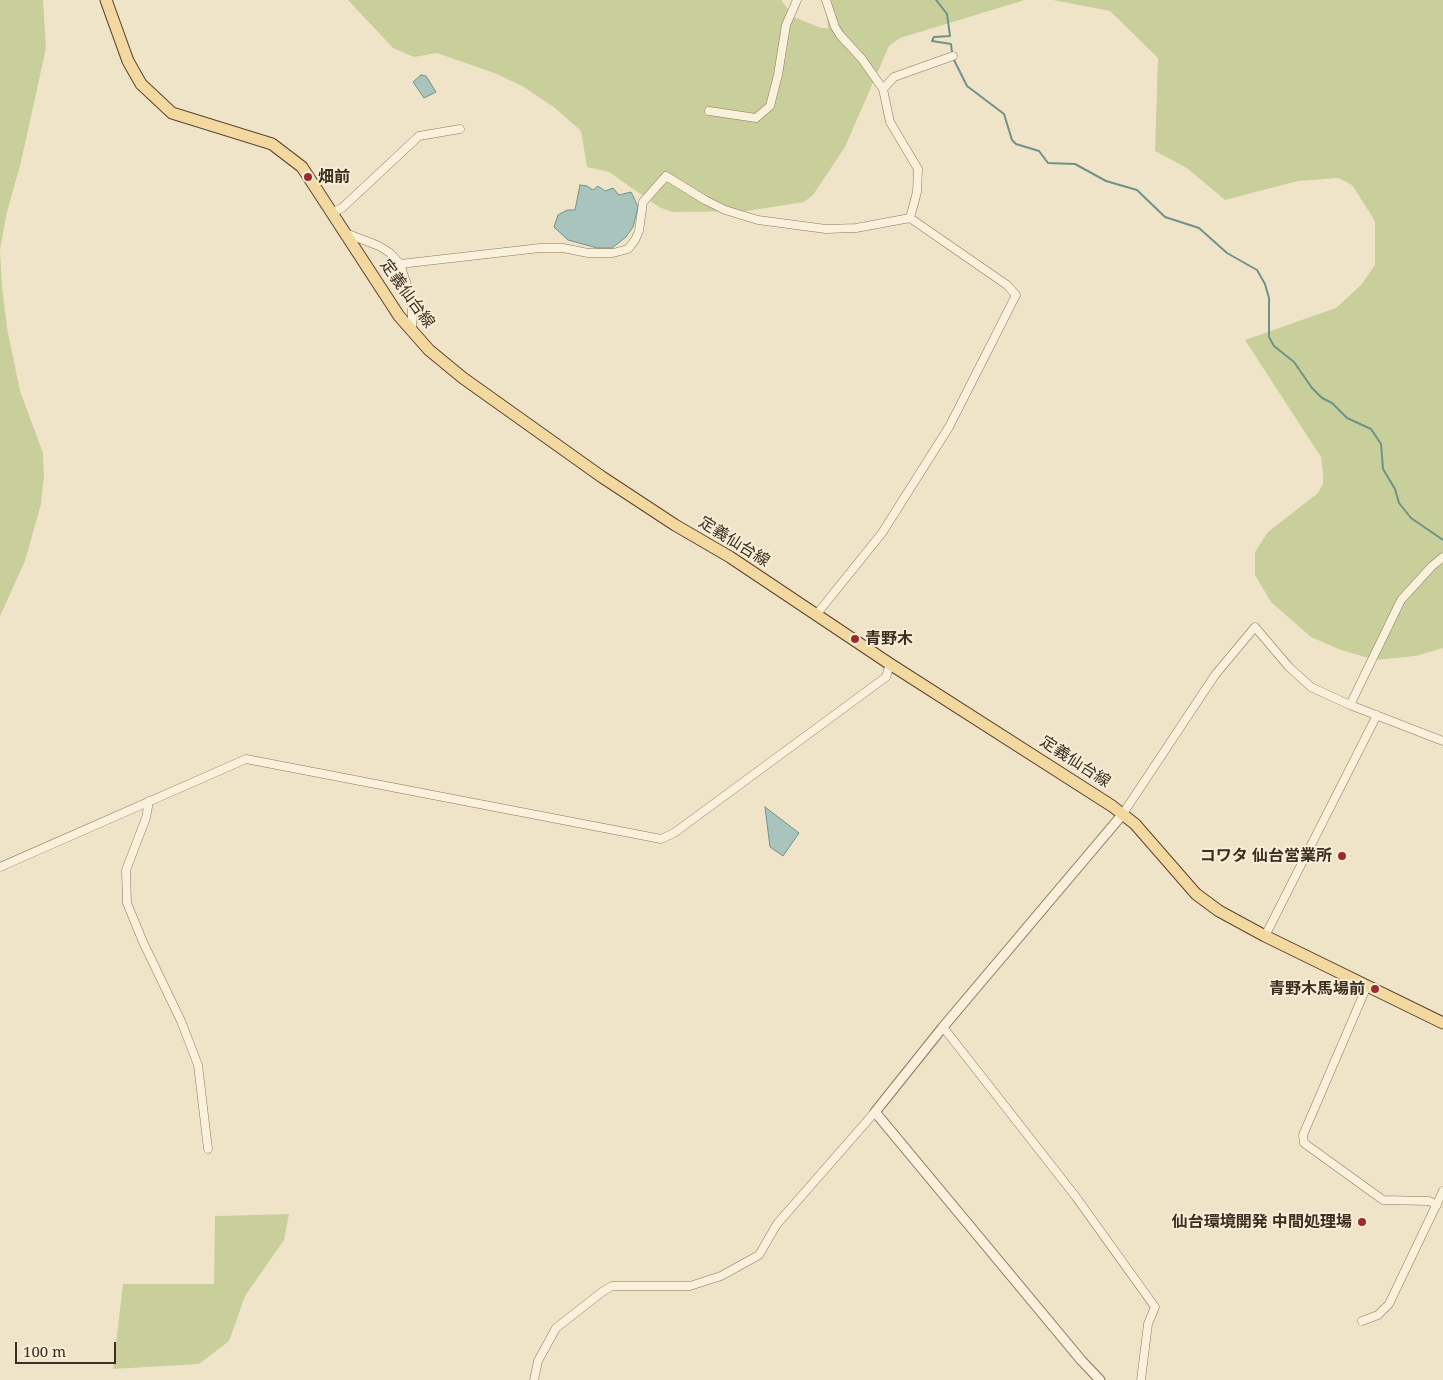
<!DOCTYPE html>
<meta charset="utf-8">
<style>
body{margin:0}
#map{position:relative;width:1443px;height:1380px;overflow:hidden;background:#f0e4c8;font-family:"Noto Serif",serif}
canvas{display:block}
.scale{position:absolute;left:15px;top:1342px;width:101px;height:22px;box-sizing:border-box;border:2px solid #3d2e20;border-top:0;padding-left:6px;font-size:15px;line-height:18px;white-space:nowrap;color:#3d2e20;-webkit-text-stroke:4px #f7eed8;paint-order:stroke}
</style>
<div id="map">
<canvas width="1443" height="1380"></canvas>
<div class="scale">100 m</div>
</div>
<script>
const ctx = document.querySelector('canvas').getContext('2d');
ctx.lineJoin = 'round';
function fillPath(path, color) { ctx.fillStyle = color; ctx.fill(path, 'evenodd'); }
const toPath = rows => new Path2D(rows.map(r => 'M' + r).join(''));
function stroke(path, color, width, dash) { ctx.strokeStyle = color; ctx.lineWidth = width; ctx.lineCap = dash ? 'butt' : 'round'; ctx.setLineDash(dash || []); ctx.stroke(path); }
function write(font, color, halo, rows, align = 'center') {
  ctx.font = font + ' "Noto Serif","Noto Sans JP",serif'; ctx.lineWidth = 4; ctx.setLineDash([]); ctx.textBaseline = 'middle'; ctx.strokeStyle = halo; ctx.fillStyle = color; for (const [text, x, y, turn = 0] of rows) {
    ctx.save(); ctx.translate(x, y); ctx.rotate((+turn || 0) * Math.PI / 180); ctx.textAlign = isNaN(turn) ? turn : align; if (halo) ctx.strokeText(text, 0, 0); ctx.fillText(text, 0, 0); ctx.restore();
  }
}
fillPath(toPath([
 [0,0,43,0,46,48,21,162,7,212,0,249,2,286,7,328,20,391,43,453,44,475,41,504,25,561,0,616],
 [348,0,781,0,794,17,821,28,828,28,825,0,1025,0,900,38,889,46,845,147,813,195,804,202,747,211,672,212,659,207,609,172,587,167,581,131,555,108,524,87,497,74,437,53,414,57,393,48],
 [1053,0,1443,0,1443,648,1416,656,1375,660,1341,650,1311,637,1271,602,1255,575,1255,552,1268,532,1318,493,1323,484,1323,473,1321,457,1245,340,1336,308,1361,285,1375,265,1375,222,1370,213,1352,185,1338,178,1298,181,1225,200,1187,168,1155,151,1158,58,1110,11],
 [289,1214,284,1240,245,1296,229,1341,199,1364,113,1369,123,1284,214,1284,215,1216]
]), '#c9cf9b');
const water = toPath([
 [421,75,426,76,436,92,424,98,413,82,421,75],
 [580,185,587,186,593,190,598,186,605,191,613,188,619,195,631,192,633,196,638,207,633,227,626,237,612,248,597,248,568,240,554,227,558,215,567,210,575,210,580,185],
 [765,807,799,833,783,856,770,847,765,807]
]);
fillPath(water, '#a9c4bc');
stroke(water, '#6f938a', 1);
stroke(toPath([
 [936,0,947,14,950,36,934,37,932,41,951,44,952,53],
 [953,58,967,86,1004,114,1012,140,1016,144,1039,151,1048,163,1075,164,1106,181,1137,190,1165,217,1199,228,1227,253,1257,270,1265,284,1269,298,1269,337,1274,346,1294,362,1312,388,1322,398,1332,403,1347,418,1371,429,1381,444,1383,469,1395,489,1399,503,1411,518,1443,540]
]), '#6f938a', 2);
const minor = toPath([
 [826,0,835,27,840,35,862,59,883,89,890,122,918,169,917,192,910,218],
 [883,89,894,77,953,56],
 [709,111,756,118,770,106,778,75,786,25,797,0],
 [333,212,342,208,419,136,460,129],
 [348,234,379,246,390,253,400,264,412,300,412,331],
 [400,264,540,248,563,248,588,253,613,253,628,249,635,240,639,231,643,202,666,176,705,200,725,210,758,220,826,229,856,228,910,218,1007,285,1016,295,949,427,882,533,816,615],
 [1350,705,1401,600,1432,566,1443,557],
 [149,801,146,818,126,870,127,903,143,942,181,1021,198,1065,208,1149],
 [1122,815,1215,675,1255,627,1289,667,1311,687,1350,705,1443,741],
 [0,867,246,759,661,839,674,833,886,677,890,664],
 [1265,936,1377,715],
 [1367,986,1303,1135,1304,1143,1383,1200,1429,1201,1437,1205],
 [943,1027,1076,1197,1155,1307,1148,1324,1141,1380],
 [1362,1321,1378,1315,1389,1304,1443,1191],
 [534,1380,538,1361,556,1328,602,1292,612,1286,690,1286,721,1276,759,1255,777,1224,875,1112]
]);
const tertiary = toPath([
 [1100,1380,1081,1360,875,1112,943,1027,1122,815]
]);
const primary = toPath([
 [106,0,128,61,141,84,172,113,272,144,302,167,399,316,429,350,463,378,602,477,675,525,730,557,890,664,1112,806,1135,824,1196,894,1219,911,1265,936,1443,1023]
]);
stroke(minor, '#8d765c', 9);
stroke(tertiary, '#8d765c', 11);
stroke(primary, '#5b4430', 13);
stroke(minor, '#faf1dc', 8);
stroke(tertiary, '#faf1dc', 9);
stroke(primary, '#f3d9a0', 11);
for (const [x, y, r, color] of [
 [308,177,5,"#9e2a2b"],
 [855,639,5,"#9e2a2b"],
 [1342,856,5,"#9e2a2b"],
 [1375,989,5,"#9e2a2b"],
 [1362,1222,5,"#9e2a2b"]
]) { const dot = new Path2D(); dot.arc(x, y, r, 0, 2 * Math.PI); ctx.fillStyle = color; ctx.fill(dot); stroke(dot, '#f7eed8', 2); }
write('bold 16px', '#3d2e20', '#f7eed8', [
 ["畑前",318,177,"left"],
 ["青野木",865,639,"left"],
 ["コワタ 仙台営業所",1332,856],
 ["青野木馬場前",1365,989],
 ["仙台環境開発 中間処理場",1352,1222]
], 'right');
write('16px', '#3d2e20', '#f7eed8', [
 ["定義仙台線",407,294,54],
 ["定義仙台線",734,542,32],
 ["定義仙台線",1075,762,33]
]);
</script>
